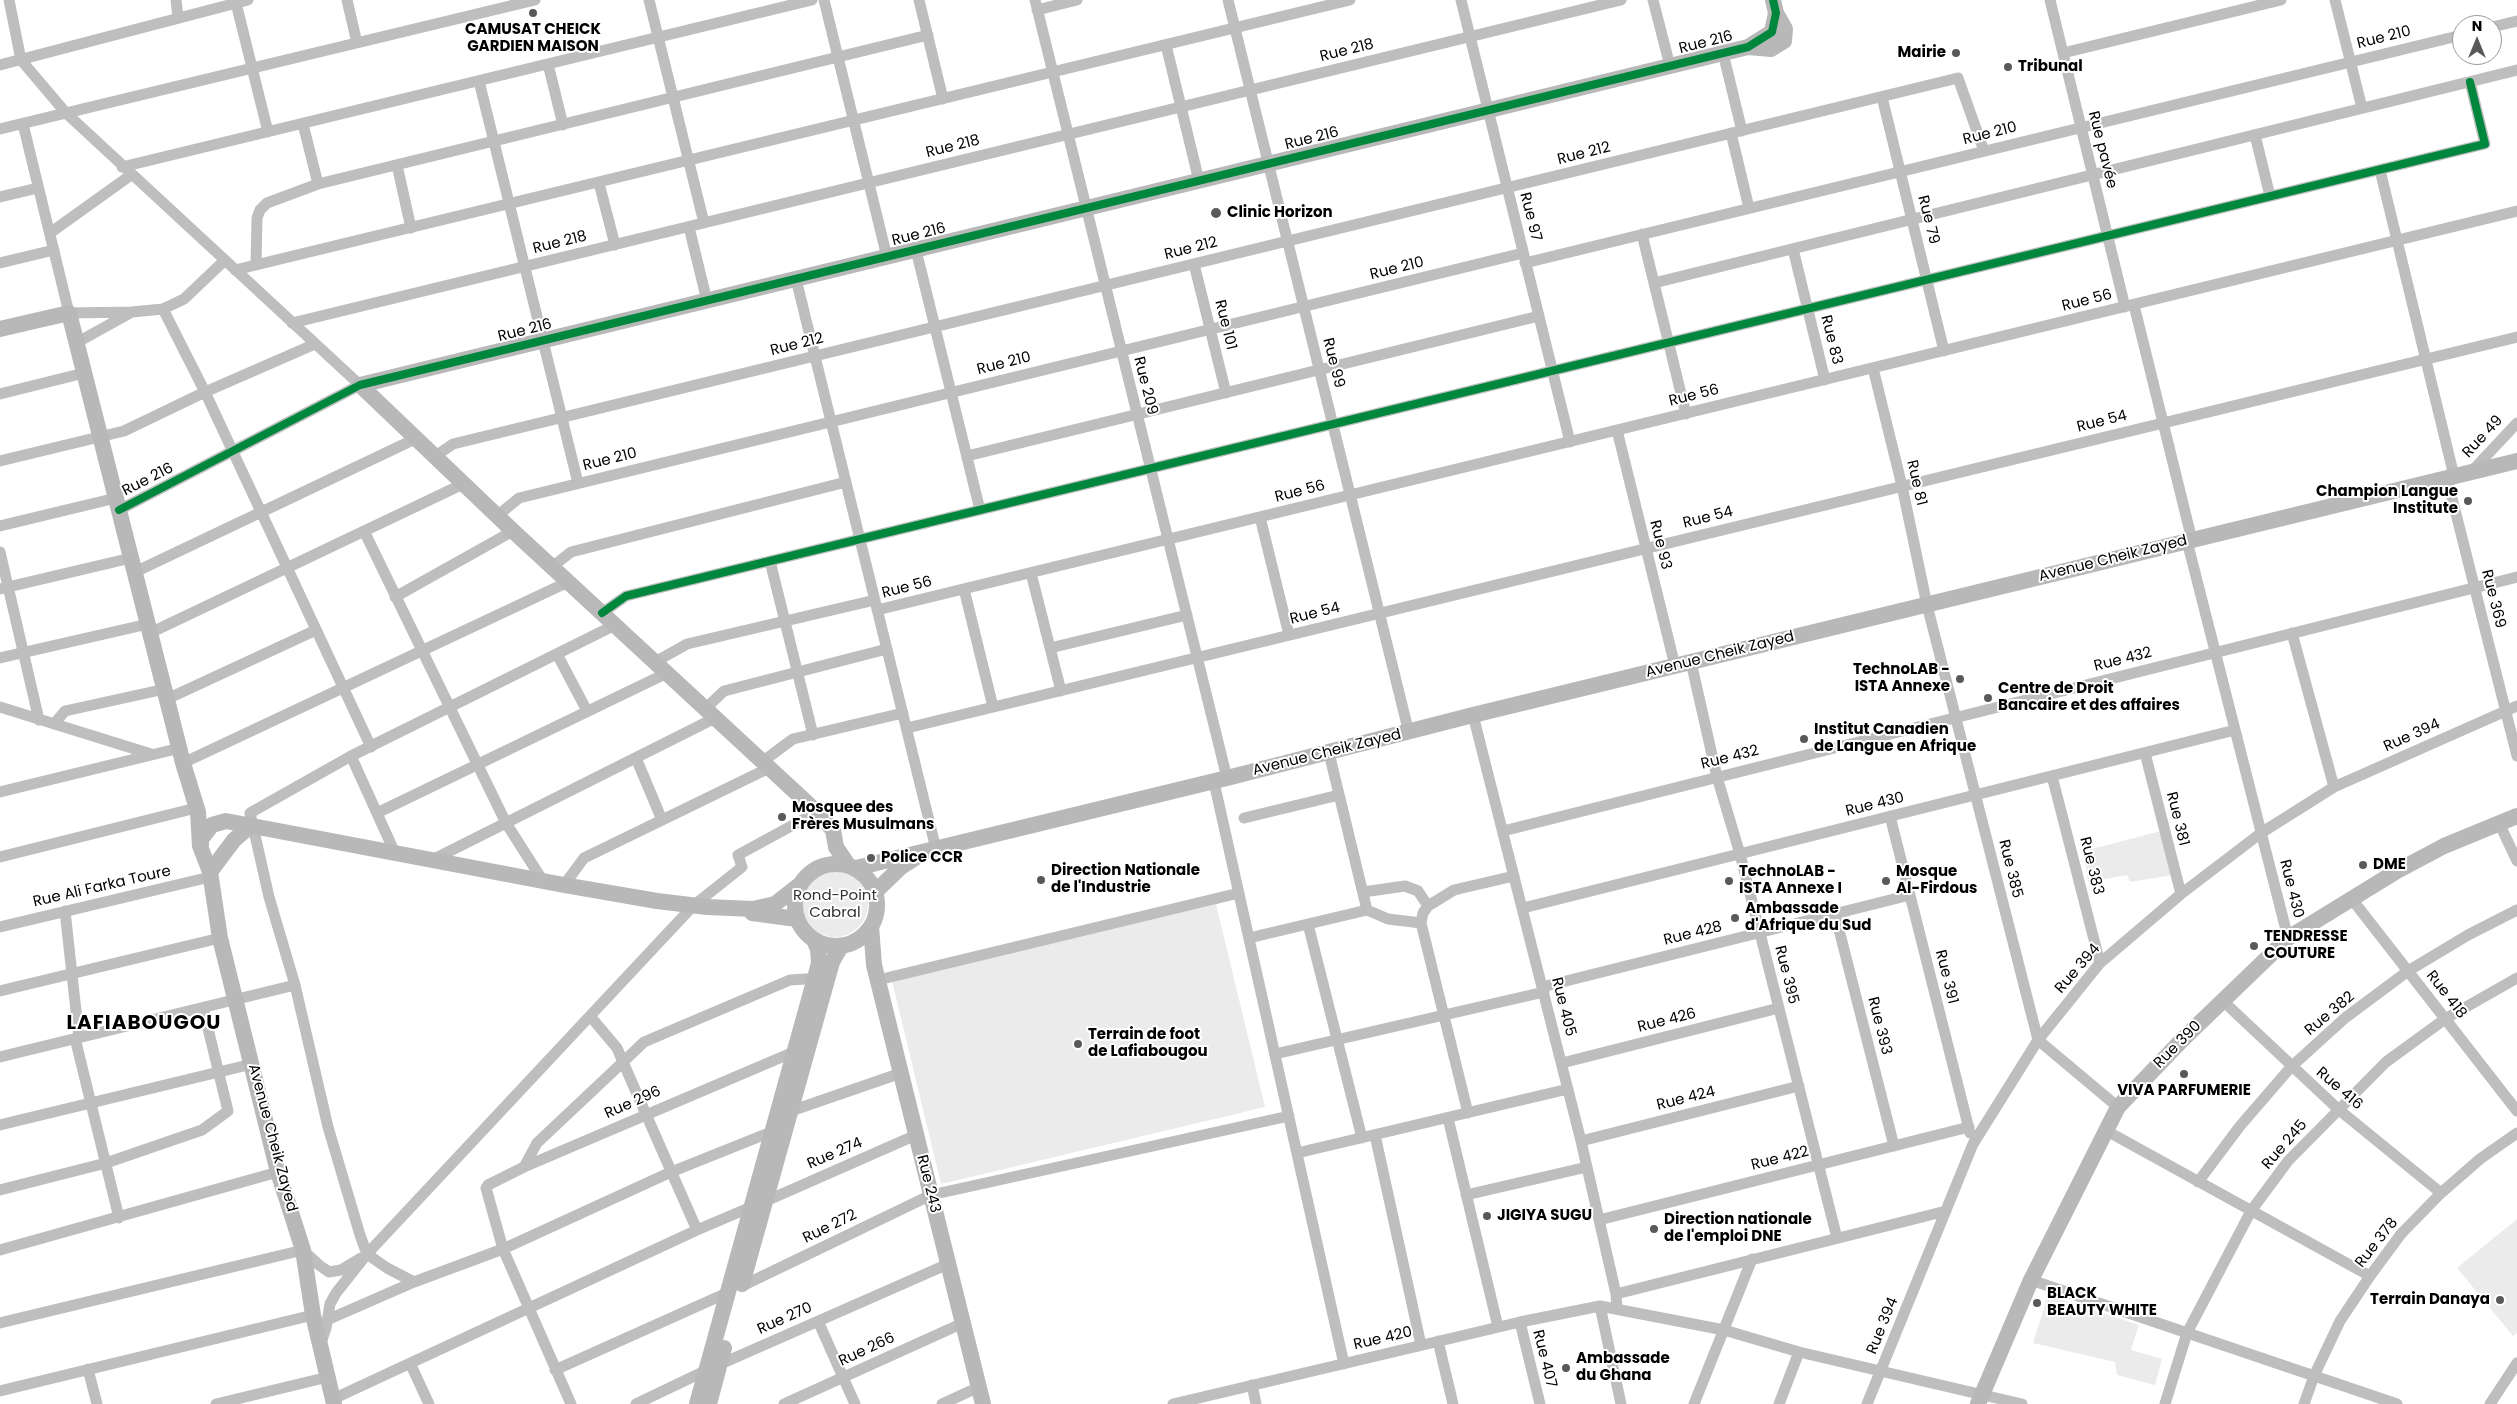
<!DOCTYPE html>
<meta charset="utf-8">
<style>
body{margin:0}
#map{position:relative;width:2517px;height:1404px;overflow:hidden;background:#fff;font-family:Poppins,sans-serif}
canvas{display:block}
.north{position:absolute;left:2452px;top:15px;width:50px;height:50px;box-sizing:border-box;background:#fff;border:1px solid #999;border-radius:50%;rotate:0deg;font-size:14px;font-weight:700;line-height:20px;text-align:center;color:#000}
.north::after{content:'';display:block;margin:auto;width:18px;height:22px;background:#595959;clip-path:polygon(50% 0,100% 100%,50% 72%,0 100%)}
</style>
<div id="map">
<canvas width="2517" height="1404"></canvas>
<div class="north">N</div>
</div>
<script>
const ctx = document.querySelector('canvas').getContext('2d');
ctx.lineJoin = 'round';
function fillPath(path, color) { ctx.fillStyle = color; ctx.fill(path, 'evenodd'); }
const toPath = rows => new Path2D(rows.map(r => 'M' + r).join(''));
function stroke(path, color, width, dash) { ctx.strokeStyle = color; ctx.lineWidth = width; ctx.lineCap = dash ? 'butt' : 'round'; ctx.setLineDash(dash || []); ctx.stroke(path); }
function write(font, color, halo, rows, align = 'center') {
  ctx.font = font + ' Poppins,sans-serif'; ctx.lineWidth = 4; ctx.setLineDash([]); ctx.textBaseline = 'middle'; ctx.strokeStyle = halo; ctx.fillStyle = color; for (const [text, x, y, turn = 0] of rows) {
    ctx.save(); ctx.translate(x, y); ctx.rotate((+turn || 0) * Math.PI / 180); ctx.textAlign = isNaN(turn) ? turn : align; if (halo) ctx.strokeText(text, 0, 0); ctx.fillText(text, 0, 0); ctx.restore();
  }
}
fillPath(toPath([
 [2161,831,2173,875,2130,882,2127,875,2088,882,2084,851],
 '802 904a33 33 0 1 1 66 0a33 33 0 1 1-66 0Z',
 [1216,904,1265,1107,941,1184,892,981],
 [2517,1219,2517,1333,2513,1336,2457,1268],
 [2048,1295,2139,1325,2131,1350,2162,1359,2155,1385,2117,1375,2115,1362,2033,1343]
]), '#ebebeb');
stroke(toPath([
 [9,0,21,60,66,113,360,385,119,510],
 [176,0,178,17],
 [347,0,357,43],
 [649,0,704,223],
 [824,0,887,257],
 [919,0,943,99],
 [1035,0,1227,778],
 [1228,0,1409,733],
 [1461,0,1570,442],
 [1653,0,1670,66],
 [2050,0,2125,307],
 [2335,0,2362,108],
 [236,3,268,132],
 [1037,10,1077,0],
 [2492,27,2517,21],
 [1166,45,1199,181],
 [1723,53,1742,131],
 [2063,53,2281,0],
 [548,64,563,125],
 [0,65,248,0],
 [479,81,578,483],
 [1882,97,1944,351],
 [23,124,69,313,132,312],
 [303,124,318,184],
 [0,129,535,0],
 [1731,133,1749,208],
 [2255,135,2270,196],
 [397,165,411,228],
 [122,167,812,0],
 [2380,170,2454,476],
 [599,183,615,245],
 [0,197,38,188],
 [689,227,707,301],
 [50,233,131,175],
 [1642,234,1686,414],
 [1793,249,1825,380],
 [916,250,980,510],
 [0,263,54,250],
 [1525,263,2462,35],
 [1194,264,1226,393],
 [256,265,257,218,260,210,267,203,318,184,928,35],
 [235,270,1350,0],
 [796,279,936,849],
 [1654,283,2517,70],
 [2134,305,2192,540],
 [163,309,205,392,371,747],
 [292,323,1621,0],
 [76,343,132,312,163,309,184,299,224,261],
 [1873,368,1902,486,1927,605,2038,1040,2118,1107],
 [0,394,84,373],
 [1617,430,1675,666],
 [967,456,1539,316],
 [434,457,453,444,1958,78,1984,151],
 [0,461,124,431,205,392,315,344],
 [2472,471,2517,423],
 [2447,478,2517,756],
 [497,516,519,498,1523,253],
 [1260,517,1289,635],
 [0,526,116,498],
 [364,531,506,823,543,881],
 [2187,541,2288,938],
 [0,552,39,720],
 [770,561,813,735],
 [552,567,571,552,846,482],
 [135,572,415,439],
 [1031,573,1061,691],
 [0,589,131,558],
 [964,589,993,707],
 [395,597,513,531],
 [877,610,2517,211],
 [602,613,626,596,2485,144,2470,82],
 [150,633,463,484],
 [2292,633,2334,787],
 [1050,648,1187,615],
 [557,654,587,711],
 [0,658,148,624],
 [655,662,687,644,875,600],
 [1691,662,1717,777,1740,854,1837,1238],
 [167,699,316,630],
 [0,707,151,754],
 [705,709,724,691,887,649],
 [1473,715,1581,1141,1616,1294,1617,1308],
 [54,724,65,711,165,689],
 [907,728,2517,337],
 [1329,753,1367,910],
 [2145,753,2181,894],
 [351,756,395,853],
 [636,758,662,820],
 [762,762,793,739,903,713],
 [183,763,568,582],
 [2052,776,2100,963],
 [1214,782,1344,1364],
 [0,792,180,748],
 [377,813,667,673],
 [1890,816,1970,1133],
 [1244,818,1339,795],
 [2499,823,2517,861],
 [1503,831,2517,577],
 [0,857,196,808],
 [432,860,715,718],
 [564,885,584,858,769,768],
 [1363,892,1405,886,1418,891,1428,906],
 [2351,898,2517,1111],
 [1523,908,2235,730],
 [65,911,79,1038],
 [1835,914,1894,1146],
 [1308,924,1362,1138],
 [0,927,210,877],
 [1249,938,1367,910,1388,919,1421,923],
 [878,980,1239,893],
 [1542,987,1910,895],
 [0,991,220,938],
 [2223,1001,2338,1109,2441,1193],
 [75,1038,119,1218],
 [1275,1054,1544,992],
 [0,1057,295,985],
 [1562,1063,1779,1008],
 [791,1111,901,1073],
 [1468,1113,1421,923,1423,913,1428,906,1454,890,1514,876],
 [1448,1118,1498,1327],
 [0,1125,252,1064],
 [2105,1130,2370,1276],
 [1375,1135,1421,1345],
 [1581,1141,1799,1086],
 [1297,1153,1568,1089],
 [524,1167,537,1143,623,1062,617,1048,590,1016],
 [2198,1182,2240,1126,2291,1067,2345,1018,2408,971,2468,935,2517,910],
 [0,1190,106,1163,202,1130,228,1111,203,1008],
 [1466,1195,1587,1167],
 [766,1201,916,1135],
 [1599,1220,1969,1127],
 [697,1230,623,1062,644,1042,790,980,821,978],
 [0,1250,278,1172],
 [2031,1280,2397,1404],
 [414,1282,387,1268,367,1254,360,1235,328,1127,295,985,269,897,250,813,351,756,615,625],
 [742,1286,931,1195,1289,1116],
 [1616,1294,1946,1211],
 [1600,1306,1621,1404],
 [327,1320,414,1282,503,1249,671,1172,776,1130],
 [818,1321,855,1404],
 [1520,1322,1540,1404],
 [0,1323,303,1250,319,1265,329,1272,341,1270,361,1258],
 [1438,1341,1453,1404],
 [321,1343,326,1328,330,1304,336,1293,367,1254,693,906,742,867,738,855,817,812],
 [410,1363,429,1404],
 [88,1369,97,1404],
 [555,1370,729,1292],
 [1252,1385,1256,1404],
 [0,1391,313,1315],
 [333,1399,697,1230,751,1207],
 [216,1404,328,1377],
 [571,1404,503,1249,486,1188,488,1185,524,1167,796,1051],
 [636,1404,707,1370,948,1264],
 [784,1404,963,1323],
 [942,1404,979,1387],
 [1173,1404,1520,1322,1600,1306,1724,1330,1799,1352,2022,1404],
 [1694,1404,1752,1259],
 [1779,1404,1799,1352],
 [1867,1404,1973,1144,2038,1040,2100,963,2181,894,2261,833,2334,787,2517,706],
 [2165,1404,2187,1333,2251,1211,2288,1161,2386,1062,2445,1019,2517,978],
 [2304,1404,2314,1376,2340,1321,2370,1276,2401,1234,2441,1193,2480,1159,2517,1133],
 [2490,1404,2517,1363]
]), '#bebebe', 11);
stroke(toPath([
 [1748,47,1771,49,1784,41,1785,29,1776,13],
 [0,329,69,313,183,763,198,812,200,846,210,872,220,938,278,1172,303,1250,313,1315,334,1404],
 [360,385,1748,47,1772,32,1776,13,1773,0],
 [360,385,513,531,817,812,833,830,836,847,848,865],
 [201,845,201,839,212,825,226,821,564,885,657,901,707,907,753,909,775,904,798,886],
 '795 905a41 41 0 1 1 82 0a41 41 0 1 1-82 0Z',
 [856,868,1227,778,1473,715,2517,461],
 [210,872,234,840,250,826],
 [875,892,901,867,915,858],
 [752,913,797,919],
 [871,926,874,965,983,1404],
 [742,1284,832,962,841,946],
 [697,1404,815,978,819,963,818,949,814,940],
 [709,1404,724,1348],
 [1978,1404,2031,1280,2118,1107,2182,1040,2288,938,2397,871,2444,846,2517,816]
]), '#b8b8b8', 16);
stroke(toPath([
 [119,510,360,385,1748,47,1772,32,1776,13,1773,0],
 [602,613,626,596,2485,144,2470,82]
]), '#00873e', 8);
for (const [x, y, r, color] of [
 [533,13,5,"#595959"],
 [1956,53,5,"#595959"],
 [2008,67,5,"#595959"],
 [1216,213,6,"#595959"],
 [2468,501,5,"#595959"],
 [1960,679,5,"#595959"],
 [1988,698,5,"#595959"],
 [1804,739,5,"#595959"],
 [782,817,5,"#595959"],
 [871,858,5,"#595959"],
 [2363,865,5,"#595959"],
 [1041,880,5,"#595959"],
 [1729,881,5,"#595959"],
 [1886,881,5,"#595959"],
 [1735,918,5,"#595959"],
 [2254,946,5,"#595959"],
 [1078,1044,5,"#595959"],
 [2184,1074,5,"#595959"],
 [1487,1216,5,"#595959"],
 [1654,1229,5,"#595959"],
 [2500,1300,5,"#595959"],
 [2037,1303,5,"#595959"],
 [1566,1368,5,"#595959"]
]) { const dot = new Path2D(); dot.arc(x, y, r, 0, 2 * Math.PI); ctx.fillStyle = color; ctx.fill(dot); stroke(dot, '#fff', 2); }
write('bold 15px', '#000', '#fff', [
 ["CAMUSAT CHEICK",533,30,"center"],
 ["GARDIEN MAISON",533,47,"center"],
 ["Mairie",1946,53,"right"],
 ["Tribunal",2018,67],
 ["Clinic Horizon",1227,213],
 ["Champion Langue",2458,492,"right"],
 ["Institute",2458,509,"right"],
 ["TechnoLAB -",1950,670,"right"],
 ["ISTA Annexe",1950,687,"right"],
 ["Centre de Droit",1998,689],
 ["Bancaire et des affaires",1998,706],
 ["Institut Canadien",1814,730],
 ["de Langue en Afrique",1814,747],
 ["Mosquee des",792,808],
 ["Frères Musulmans",792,825],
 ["Police CCR",881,858],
 ["DME",2373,865],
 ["Direction Nationale",1051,871],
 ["de l'Industrie",1051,888],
 ["TechnoLAB -",1739,872],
 ["ISTA Annexe I",1739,889],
 ["Mosque",1896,872],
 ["Al-Firdous",1896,889],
 ["Ambassade",1745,909],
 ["d'Afrique du Sud",1745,926],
 ["TENDRESSE",2264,937],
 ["COUTURE",2264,954],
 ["Terrain de foot",1088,1035],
 ["de Lafiabougou",1088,1052],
 ["VIVA PARFUMERIE",2184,1091,"center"],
 ["JIGIYA SUGU",1497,1216],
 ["Direction nationale",1664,1220],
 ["de l'emploi DNE",1664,1237],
 ["BLACK",2047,1294],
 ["BEAUTY WHITE",2047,1311],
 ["Terrain Danaya",2490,1300,"right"],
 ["Ambassade",1576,1359],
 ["du Ghana",1576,1376]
], 'left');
write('15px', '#000', '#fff', [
 ["Rue 210",2384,38,-14],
 ["Rue 216",1706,43,-14],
 ["Rue 218",1347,51,-14],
 ["Rue 210",1990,134,-14],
 ["Rue 216",1312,139,-14],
 ["Rue 218",953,147,-14],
 ["Rue pavée",2102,150,76],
 ["Rue 212",1584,154,-14],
 ["Rue 97",1530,217,76],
 ["Rue 79",1928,220,76],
 ["Rue 216",919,235,-14],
 ["Rue 218",560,243,-14],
 ["Rue 212",1191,249,-14],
 ["Rue 210",1397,269,-14],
 ["Rue 56",2087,301,-14],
 ["Rue 101",1225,325,76],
 ["Rue 216",525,331,-14],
 ["Rue 83",1831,340,76],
 ["Rue 212",797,345,-14],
 ["Rue 99",1333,363,76],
 ["Rue 210",1004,364,-14],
 ["Rue 209",1145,386,76],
 ["Rue 56",1694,396,-14],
 ["Rue 54",2102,422,-14],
 ["Rue 49",2483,437,-47],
 ["Rue 210",610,460,-14],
 ["Rue 216",148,480,-27],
 ["Rue 81",1916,483,77],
 ["Rue 56",1300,492,-14],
 ["Rue 54",1708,518,-14],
 ["Rue 93",1660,545,76],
 ["Avenue Cheik Zayed",2113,559,-14],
 ["Rue 56",907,588,-14],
 ["Rue 369",2493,599,76],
 ["Rue 54",1315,614,-14],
 ["Avenue Cheik Zayed",1720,655,-14],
 ["Rue 432",2123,660,-14],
 ["Rue 394",2412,736,-24],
 ["Avenue Cheik Zayed",1327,753,-14],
 ["Rue 432",1730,758,-14],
 ["Rue 430",1875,805,-14],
 ["Rue 381",2177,819,76],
 ["Rue 383",2091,866,76],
 ["Rue 385",2010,869,76],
 ["Rue Ali Farka Toure",102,887,-13],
 ["Rue 430",2291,889,76],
 ["Rue 428",1693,934,-14],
 ["Rue 394",2078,969,-49],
 ["Rue 395",1786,975,76],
 ["Rue 391",1946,977,76],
 ["Rue 418",2446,995,52],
 ["Rue 405",1563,1007,76],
 ["Rue 382",2330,1014,-40],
 ["Rue 426",1667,1021,-14],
 ["Rue 393",1879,1026,76],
 ["Rue 390",2178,1045,-45],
 ["Rue 416",2339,1089,41],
 ["Rue 424",1686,1099,-14],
 ["Rue 296",633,1103,-24],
 ["Avenue Cheik Zayed",272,1138,75],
 ["Rue 245",2285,1145,-49],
 ["Rue 274",835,1154,-23],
 ["Rue 422",1780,1159,-14],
 ["Rue 243",928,1184,76],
 ["Rue 272",830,1227,-26],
 ["Rue 378",2377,1243,-52],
 ["Rue 270",785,1319,-24],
 ["Rue 394",1883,1326,-68],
 ["Rue 420",1383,1339,-13],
 ["Rue 266",867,1350,-25],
 ["Rue 407",1544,1359,76]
]);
write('15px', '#323232', '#fff', [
 ["Rond-Point",835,896],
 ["Cabral",835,913]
]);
ctx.letterSpacing = '1px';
write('bold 20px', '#000', '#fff', [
 ["LAFIABOUGOU",144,1024]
]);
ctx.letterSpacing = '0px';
</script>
